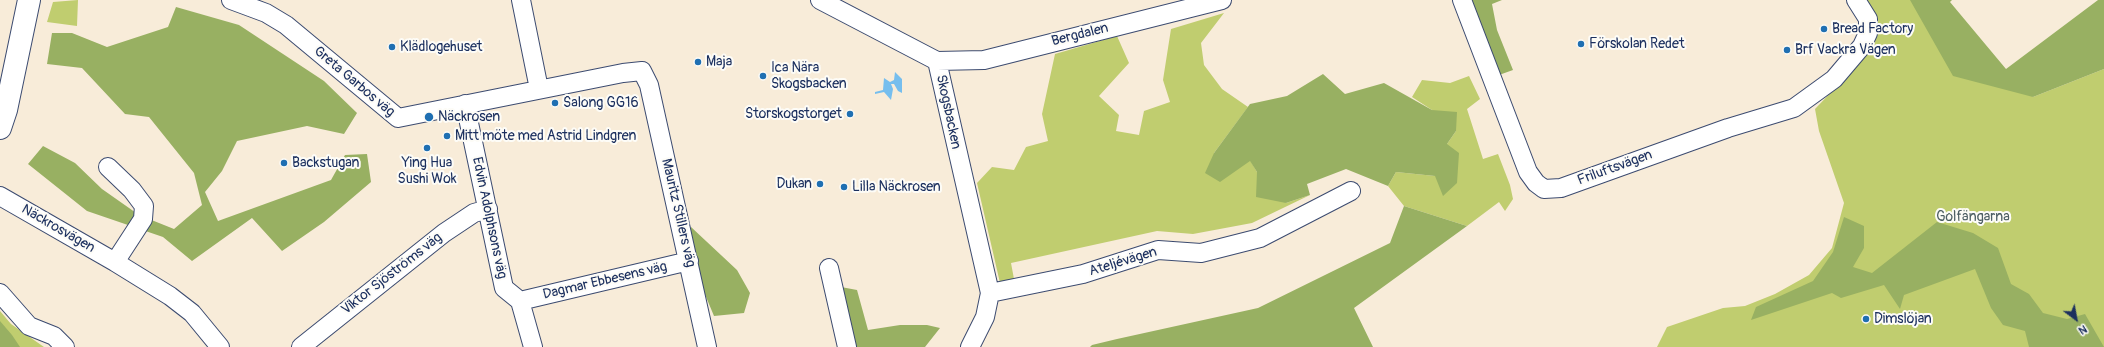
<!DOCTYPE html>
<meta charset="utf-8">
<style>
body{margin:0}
#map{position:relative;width:2104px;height:347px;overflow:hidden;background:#f8ecd9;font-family:Pangolin,sans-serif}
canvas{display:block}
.north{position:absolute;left:2056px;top:299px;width:40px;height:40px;-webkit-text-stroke:3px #fdfcf7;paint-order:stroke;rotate:148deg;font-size:11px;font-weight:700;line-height:16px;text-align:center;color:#1b2f5e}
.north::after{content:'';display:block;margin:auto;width:14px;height:18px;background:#1b2f5e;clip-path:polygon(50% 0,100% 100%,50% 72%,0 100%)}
</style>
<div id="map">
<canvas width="2104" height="347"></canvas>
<div class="north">N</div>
</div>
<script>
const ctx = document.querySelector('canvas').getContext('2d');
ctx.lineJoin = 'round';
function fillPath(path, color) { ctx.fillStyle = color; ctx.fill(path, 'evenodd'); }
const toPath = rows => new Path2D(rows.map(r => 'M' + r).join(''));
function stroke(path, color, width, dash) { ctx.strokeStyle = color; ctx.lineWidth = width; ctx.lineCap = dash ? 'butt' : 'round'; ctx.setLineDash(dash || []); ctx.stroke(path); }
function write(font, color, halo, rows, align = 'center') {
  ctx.font = font + ' Pangolin,sans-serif'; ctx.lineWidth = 4; ctx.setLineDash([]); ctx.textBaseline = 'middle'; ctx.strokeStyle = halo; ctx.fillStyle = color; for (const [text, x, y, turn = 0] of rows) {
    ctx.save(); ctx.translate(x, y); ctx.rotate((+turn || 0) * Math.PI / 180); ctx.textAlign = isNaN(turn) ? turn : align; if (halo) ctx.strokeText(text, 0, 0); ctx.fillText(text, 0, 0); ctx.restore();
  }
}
fillPath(toPath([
 [78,0,77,26,47,22,53,2],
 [1866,0,1911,0,2033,97,2104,69,2104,347,1657,347,1667,327,1723,308,1745,306,1775,294,1809,275,1832,248,1844,203,1819,131,1815,109,1863,59,1872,42],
 [1224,13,1201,43,1204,65,1222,89,1248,107,1214,153,1237,168,1250,160,1257,172,1286,203,1310,195,1252,223,1193,234,1157,231,1011,263,1014,279,1000,283,977,183,992,167,1014,170,1026,147,1048,141,1042,114,1055,54,1117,36,1129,63,1099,96,1119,115,1116,131,1139,135,1144,111,1170,102,1163,80,1171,29],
 [1469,76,1480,99,1467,109,1483,159,1498,154,1510,185,1513,199,1505,211,1499,202,1467,226,1404,206,1388,186,1396,172,1435,176,1447,144,1456,131,1432,110,1412,97,1422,80,1450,83],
 [0,311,11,324,44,347,0,347]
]), '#c0cd6f');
fillPath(toPath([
 [1470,0,1502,0,1492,4,1497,30,1513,70,1499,75],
 [1910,0,1952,0,1950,2,2006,69,2098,0,2104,0,2104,69,2033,97,1953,76],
 [176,7,239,25,324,81,357,113,344,134,307,126,237,141,222,171,205,192,218,221,331,180,345,155,367,154,371,182,324,222,282,251,252,218,192,261,163,237,87,211,28,164,43,146,75,163,102,189,139,215,174,229,202,205,194,173,149,117,125,114,82,68,47,64,52,33,72,33,107,47,168,27],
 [1323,74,1345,94,1384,83,1432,110,1457,112,1456,131,1447,144,1459,153,1457,183,1443,196,1435,176,1396,172,1388,186,1346,169,1307,184,1310,195,1286,203,1256,197,1257,172,1250,161,1220,182,1205,173,1214,153,1250,104,1287,96],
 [1404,206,1467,226,1354,308,1373,347,1090,347,1092,345,1117,339,1258,308,1390,243],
 [1844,217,1864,226,1864,248,1853,267,1872,273,1937,222,1973,233,1998,248,2011,284,2029,294,2043,313,2067,319,2085,314,2104,347,2029,347,2025,331,2003,325,1991,308,1975,269,1904,295,1900,309,1884,285,1841,298,1832,293,1751,320,1756,307,1813,281,1833,252],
 [691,227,737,270,750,293,744,313,714,316,684,244],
 [841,287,857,290,868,330,900,325,927,325,940,328,925,347,856,347],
 [0,321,12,335,20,347,0,347]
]), '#98b062');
fillPath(toPath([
 [895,72,902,79,902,93,898,91,894,84,891,84,893,89,891,100,884,92,875,94,875,92,883,90,884,78,890,82,894,80]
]), '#76beee');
const minor = toPath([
 [231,0,266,13,286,25,398,118,623,73,642,71,649,85,707,347],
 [521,0,539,89],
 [820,0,937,61,984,60,1222,0],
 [1462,0,1528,172,1536,183,1544,189,1561,188,1728,128,1794,108,1834,79,1862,46,1868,33,1868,19,1856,0],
 [937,61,990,293,985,317,970,347],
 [465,104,504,288,520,301,533,347],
 [108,167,132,190,144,206,143,219,115,262],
 [0,196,115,262,170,296,192,313,220,347],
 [829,268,847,347],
 [0,293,29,326,54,336,65,347],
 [990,293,1083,274,1158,250,1201,253,1260,238,1351,191],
 [520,301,689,261],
 [301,347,444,233,474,213,488,209]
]);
const tertiary = toPath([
 [0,128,6,110,29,0]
]);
stroke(minor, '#3c4b70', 20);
stroke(tertiary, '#3c4b70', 24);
stroke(minor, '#fff', 18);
stroke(tertiary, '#fff', 22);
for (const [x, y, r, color] of [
 [1824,29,4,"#1f6fb2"],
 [1581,44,4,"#1f6fb2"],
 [392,47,4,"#1f6fb2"],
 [1787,50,4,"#1f6fb2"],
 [698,62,4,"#1f6fb2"],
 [763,76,4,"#1f6fb2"],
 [555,103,4,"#1f6fb2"],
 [850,114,4,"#1f6fb2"],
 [429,117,5,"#1f6fb2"],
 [447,136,4,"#1f6fb2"],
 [427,148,4,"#1f6fb2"],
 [284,163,4,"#1f6fb2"],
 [820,184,4,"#1f6fb2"],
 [844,187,4,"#1f6fb2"],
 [1866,319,4,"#1f6fb2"]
]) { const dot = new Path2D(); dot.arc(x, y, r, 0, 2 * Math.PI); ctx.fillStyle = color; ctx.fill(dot); stroke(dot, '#fdfcf7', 1.5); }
write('14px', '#1b2f5e', '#fdfcf7', [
 ["Bread Factory",1832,29],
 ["Förskolan Redet",1589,44],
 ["Klädlogehuset",400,47],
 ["Brf Vackra Vägen",1795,50],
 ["Maja",706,62],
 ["Ica Nära",771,68],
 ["Skogsbacken",771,84],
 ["Salong GG16",563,103],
 ["Storskogstorget",842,114,"right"],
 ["Näckrosen",438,117],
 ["Mitt möte med Astrid Lindgren",455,136],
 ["Backstugan",292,163],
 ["Ying Hua",427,163,"center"],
 ["Sushi Wok",427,179,"center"],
 ["Dukan",812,184,"right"],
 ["Lilla Näckrosen",852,187],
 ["Dimslöjan",1874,319]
], 'left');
write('14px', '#1b2f5e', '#fdfcf7', [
 ["Bergdalen",1080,35,-14],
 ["Greta Garbos väg",354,82,40],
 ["Skogsbacken",948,112,78],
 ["Friluftsvägen",1615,168,-20],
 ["Mauritz Stillers väg",678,213,77],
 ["Edvin Adolphsons väg",489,218,78],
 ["Näckrosvägen",58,229,30],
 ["Ateljévägen",1123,262,-17],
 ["Viktor Sjöströms väg",392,274,-38],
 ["Dagmar Ebbesens väg",605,281,-13]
]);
write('14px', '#4d5e63', '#fdfcf7', [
 ["Golfängarna",1973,217]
]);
</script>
